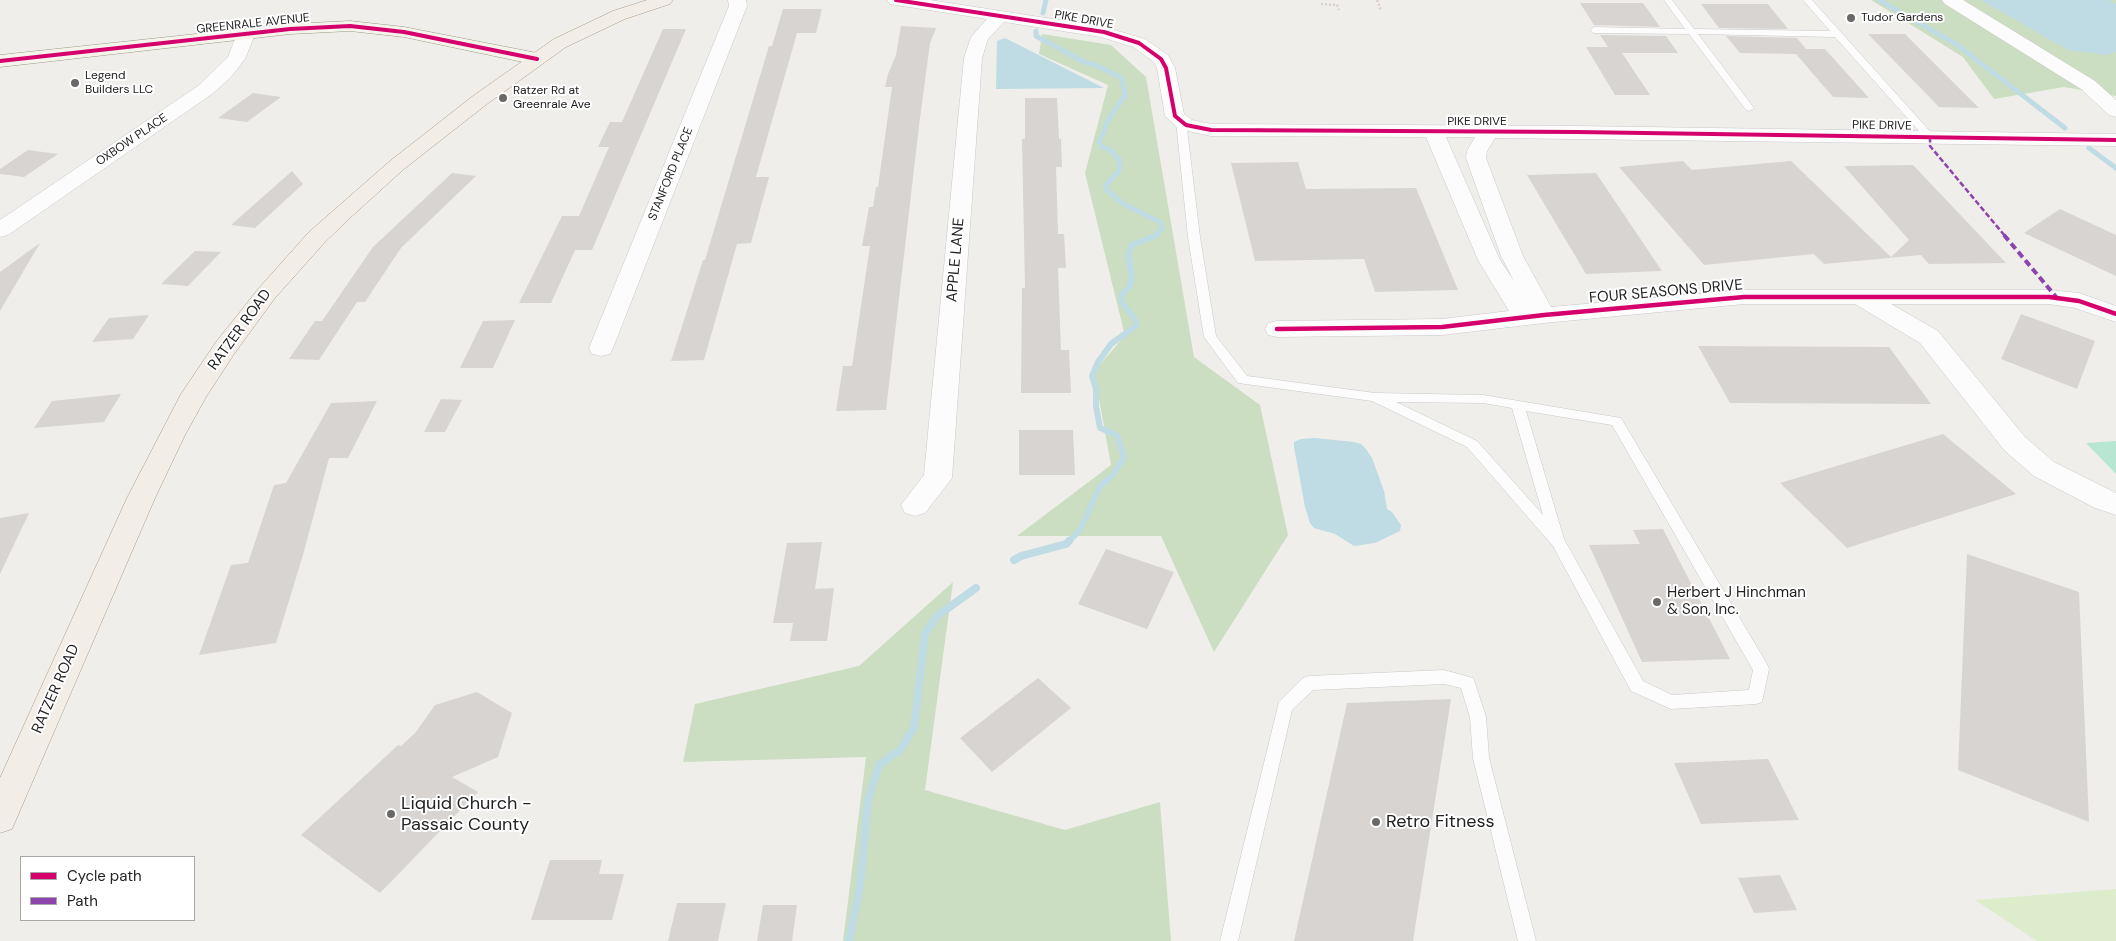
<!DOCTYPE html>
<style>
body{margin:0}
#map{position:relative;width:2116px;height:941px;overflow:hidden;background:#f0eeeb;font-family:"DM Sans",sans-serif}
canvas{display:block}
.legend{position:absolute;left:20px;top:856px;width:175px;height:65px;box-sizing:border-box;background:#fff;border:1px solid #a7a7a7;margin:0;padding:6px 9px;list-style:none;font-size:15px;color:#222}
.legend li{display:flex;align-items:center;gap:10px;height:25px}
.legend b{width:25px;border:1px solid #a7a7a7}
</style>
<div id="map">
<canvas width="2116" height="941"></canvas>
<ul class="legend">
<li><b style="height:6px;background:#d6006c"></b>Cycle path</li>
<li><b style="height:6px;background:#8e44ad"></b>Path</li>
</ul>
</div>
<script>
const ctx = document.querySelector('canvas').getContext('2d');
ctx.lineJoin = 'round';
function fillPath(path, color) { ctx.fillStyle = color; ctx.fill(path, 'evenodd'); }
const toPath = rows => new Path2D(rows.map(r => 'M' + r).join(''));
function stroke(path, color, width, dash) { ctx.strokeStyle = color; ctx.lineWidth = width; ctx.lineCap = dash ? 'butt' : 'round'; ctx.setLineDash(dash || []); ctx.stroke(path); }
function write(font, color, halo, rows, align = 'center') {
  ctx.font = font + ' "DM Sans",sans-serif'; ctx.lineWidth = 4; ctx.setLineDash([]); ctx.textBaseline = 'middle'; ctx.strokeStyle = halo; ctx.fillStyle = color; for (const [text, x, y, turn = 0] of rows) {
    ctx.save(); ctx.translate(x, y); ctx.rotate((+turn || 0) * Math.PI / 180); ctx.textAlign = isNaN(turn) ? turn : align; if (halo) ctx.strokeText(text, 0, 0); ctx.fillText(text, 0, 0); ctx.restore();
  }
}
fillPath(toPath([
 [2116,889,2116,941,2037,941,1975,900]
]), '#ddeccb');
fillPath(toPath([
 [1871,0,2116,0,2116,96,2064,87,1994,99,1963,57],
 [1042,34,1111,45,1146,77,1194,357,1260,405,1288,535,1214,652,1161,536,1017,536,1111,465,1094,371,1125,336,1085,173,1108,85,1039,54],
 [953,582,925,790,1065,830,1160,802,1171,941,843,941,866,757,683,762,695,704,859,666]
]), '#cbdec1');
fillPath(toPath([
 [2116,441,2116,474,2086,443]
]), '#b7e6d2');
fillPath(toPath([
 [1981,0,2109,0,2116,4,2116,52,2107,55,2068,50],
 [1005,38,1104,88,996,89,997,41],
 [1315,438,1354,442,1361,444,1366,449,1372,458,1384,491,1387,509,1392,512,1401,525,1400,531,1375,543,1354,546,1335,534,1314,528,1310,523,1305,507,1294,447,1294,442,1301,439]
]), '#bfdbe3');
stroke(toPath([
 [1879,0,1956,44,2065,128],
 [1043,13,1046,0],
 [1036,31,1036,36,1084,62,1098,66,1122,78,1125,95,1110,117,1099,142,1102,147,1110,150,1120,160,1119,171,1106,185,1107,190,1122,203,1160,222,1162,229,1154,236],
 [2089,148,2116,168]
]), '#bfdbe3', 5);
stroke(toPath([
 [1067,543,1080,530,1100,486,1111,477,1124,458,1117,435,1100,428,1096,406,1096,389,1092,376,1098,362,1111,344,1137,325,1135,319,1121,301,1122,294,1129,287,1132,278,1128,254,1132,245,1157,235]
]), '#bfdbe3', 6);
stroke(toPath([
 [1014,560,1021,556,1066,544,1069,541],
 [849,941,860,886,868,800,879,765,900,750,914,728,925,633,937,616,976,588]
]), '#bfdbe3', 8);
fillPath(toPath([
 [1580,3,1643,3,1660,27,1594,25],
 [1701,4,1768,4,1788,29,1719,28],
 [783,9,822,9,816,33,797,33,756,177,769,177,751,243,737,244,704,360,671,361,703,260,705,260,769,46,772,46],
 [901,26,936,28,930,43,919,126,886,410,836,411,843,366,852,366,870,246,862,246,869,207,873,207,876,187,878,187,892,87,885,87,888,74,896,55],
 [663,29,686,29,592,250,575,250,551,303,519,303,562,216,579,216,609,147,598,147,610,122,622,122],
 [1868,34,1905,34,1979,108,1939,107],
 [1600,35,1666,36,1678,53,1622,53,1650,95,1615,95,1586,47,1608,47],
 [1726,36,1797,38,1806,49,1825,49,1869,98,1833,97,1796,54,1740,53],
 [253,93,281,97,247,122,218,118],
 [1025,98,1057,98,1059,139,1061,139,1062,167,1056,167,1058,234,1064,234,1066,268,1058,268,1061,350,1069,350,1071,393,1021,393,1022,288,1025,288,1022,139,1025,139],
 [28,150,58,154,24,177,0,174,0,169],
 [1683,161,1692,170,1791,161,1891,257,1909,240,1844,166,1913,165,2006,263,1929,264,1921,255,1824,264,1814,254,1704,265,1619,167],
 [1298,162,1306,189,1416,188,1458,290,1375,292,1364,259,1255,261,1231,163],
 [292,171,303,184,255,228,231,225],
 [452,173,476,176,401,248,365,302,357,302,319,360,289,359,315,321,322,321,373,247],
 [1596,173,1662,271,1586,274,1527,175],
 [2060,209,2116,235,2116,276,2024,233],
 [40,243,0,311,0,272],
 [195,251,221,252,188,286,161,284],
 [2021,314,2095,341,2077,389,2001,359],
 [149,315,133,339,92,342,109,318],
 [515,320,493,368,460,368,483,321],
 [1698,346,1889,347,1931,404,1730,403],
 [121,394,104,422,34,428,52,401],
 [441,399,462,400,445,432,424,432],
 [377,401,348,458,329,458,303,555,276,643,199,655,231,565,248,563,274,485,286,483,331,403],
 [1019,430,1073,430,1075,475,1019,475],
 [1943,434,2016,494,1847,548,1780,483],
 [29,513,0,574,0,518],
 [1663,529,1730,659,1642,662,1589,545,1640,544,1633,530],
 [822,542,815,589,834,588,827,641,790,641,793,623,773,623,787,543],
 [1106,549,1174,572,1147,629,1078,604],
 [1967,554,2079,592,2089,822,1958,770],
 [1038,678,1071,708,992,772,960,738],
 [477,692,512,713,498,757,452,777,478,792,380,893,301,835,398,745,401,746,416,732,435,705],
 [1451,699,1413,941,1294,941,1347,703],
 [1768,759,1799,820,1701,824,1674,763],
 [550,860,602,860,599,874,624,874,612,920,531,920],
 [1780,875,1797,910,1754,913,1738,878],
 [677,903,726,903,718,941,668,941],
 [763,905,797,905,792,941,757,941]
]), '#d7d4d2');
const lane = toPath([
 [1664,0,1672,0,1694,29,1830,31,1803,0,1812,0,1935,137,1934,139,1926,139,1835,37,1698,34,1754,108,1749,111,1746,110,1689,34,1594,33,1590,30,1594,27,1685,29,1664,0],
 [1181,118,1186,121,1200,237,1216,336,1247,376,1375,393,1483,395,1621,418,1767,664,1769,669,1762,702,1756,704,1671,709,1631,691,1553,546,1467,447,1372,401,1238,383,1204,337,1188,237,1176,121,1181,118],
 [1396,402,1483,403,1512,408,1543,515,1477,441,1396,402],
 [1526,411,1612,425,1753,670,1749,690,1672,695,1643,681,1564,539,1526,411],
 [1444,670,1473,678,1475,683,1486,717,1489,758,1536,941,1518,941,1473,758,1470,717,1461,688,1444,684,1313,690,1292,710,1238,941,1220,941,1279,702,1303,678,1309,676,1444,670]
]);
const street = toPath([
 [728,0,746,0,747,6,613,348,610,354,601,356,592,354,589,348,729,6,728,0],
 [887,0,930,0,1104,27,1145,39,1168,55,1175,68,1184,114,1192,120,1211,124,1577,126,2116,134,2116,146,1495,138,1487,151,1486,158,1523,256,1551,307,1744,290,2049,290,2079,293,2116,306,2116,322,2075,308,2049,304,1891,304,1938,331,2025,437,2054,462,2116,493,2116,515,2095,508,2034,476,2005,451,1920,343,1855,304,1744,304,1544,323,1442,335,1277,337,1268,335,1265,329,1268,323,1277,321,1442,319,1509,311,1478,260,1426,137,1211,136,1179,129,1165,116,1157,68,1154,62,1133,47,1101,37,1004,22,988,39,982,58,952,478,925,513,915,516,905,513,901,505,924,475,964,58,971,37,987,19,896,5,890,4,887,0],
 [1446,137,1475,137,1467,151,1466,158,1501,256,1514,281,1500,260,1446,137],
 [1942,0,1963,0,2095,81,2116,100,2116,117,2109,115,2081,89,1945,4,1942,0],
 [246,29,252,30,255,34,245,59,230,78,212,94,8,235,0,237,0,220,198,86,228,57,237,34,240,30,246,29]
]);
const secondary = toPath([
 [350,21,404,27,537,53,544,55,546,59,544,63,537,65,404,37,350,31,290,34,0,67,0,55,290,24,350,21]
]);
const primary = toPath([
 [647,0,673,0,670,4,625,19,566,47,487,104,404,169,351,217,325,242,275,298,234,354,206,397,185,435,155,498,12,829,0,833,0,778,127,498,181,394,216,342,259,288,309,232,390,161,473,96,554,39,613,11,647,0]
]);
stroke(lane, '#c9c8c7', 1);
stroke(street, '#c9c8c7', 1);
stroke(secondary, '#999a82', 1);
stroke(primary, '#a79c86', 1);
stroke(toPath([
 [1377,0,1381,10],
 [1321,4,1337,5,1339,10]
]), '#dccecd', 2.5, [2, 2]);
fillPath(lane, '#fdfcfc');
fillPath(street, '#fdfcfc');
fillPath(secondary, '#f4f4ed');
fillPath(primary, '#f3ede7');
stroke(toPath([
 [1930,137,1930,146,2005,236]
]), '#8e44ad', 2.5, [5.5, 2.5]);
stroke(toPath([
 [2004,235,2057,298]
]), '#8e44ad', 4, [7, 4]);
stroke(toPath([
 [896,0,1104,32,1139,43,1161,59,1166,68,1175,116,1186,125,1211,130,1577,132,2116,140],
 [0,61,290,29,350,26,404,32,537,59]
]), '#d6006c', 4);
stroke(toPath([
 [1277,329,1442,327,1544,315,1744,297,2049,297,2079,301,2116,314]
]), '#d6006c', 4.5);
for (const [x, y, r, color] of [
 [1851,18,5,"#6a6968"],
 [75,83,5,"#6a6968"],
 [503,98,5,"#6a6968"],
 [1657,602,5,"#6a6968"],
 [391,814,5,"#6a6968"],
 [1376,822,5,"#6a6968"]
]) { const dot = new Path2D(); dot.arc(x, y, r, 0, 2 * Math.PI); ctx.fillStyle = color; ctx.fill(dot); stroke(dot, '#fff', 2); }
write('12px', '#222', '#fff', [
 ["Tudor Gardens",1861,18],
 ["Legend",85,76],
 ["Builders LLC",85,90],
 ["Ratzer Rd at",513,91],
 ["Greenrale Ave",513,105]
], 'left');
write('12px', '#222', '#fff', [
 ["PIKE DRIVE",1084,20,10],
 ["GREENRALE AVENUE",253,24,-6],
 ["PIKE DRIVE",1477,122],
 ["PIKE DRIVE",1882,126,1],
 ["OXBOW PLACE",132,140,-34],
 ["STANFORD PLACE",671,174,-68]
]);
write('15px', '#222', '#fff', [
 ["APPLE LANE",956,260,-85],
 ["FOUR SEASONS DRIVE",1666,292,-5],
 ["RATZER ROAD",240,330,-54],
 ["RATZER ROAD",56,689,-66]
]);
write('15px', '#222', '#fff', [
 ["Herbert J Hinchman",1667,593],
 ["& Son, Inc.",1667,610]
], 'left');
write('18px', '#222', '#fff', [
 ["Liquid Church -",401,804],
 ["Passaic County",401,825],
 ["Retro Fitness",1386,822]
], 'left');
</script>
